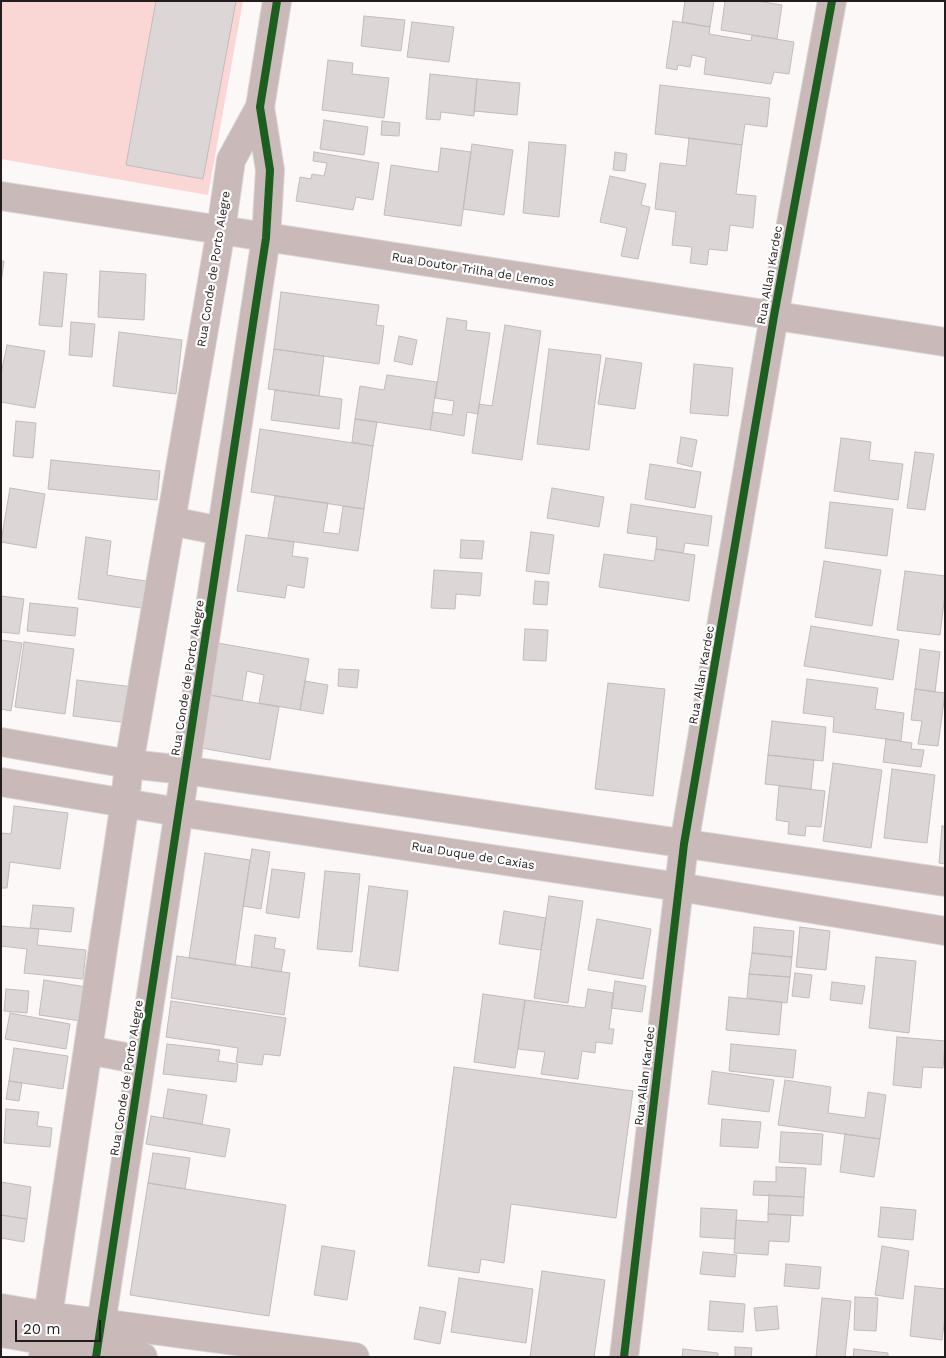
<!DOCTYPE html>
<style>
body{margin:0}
#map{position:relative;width:946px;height:1358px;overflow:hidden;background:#fcf8f8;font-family:"Work Sans",sans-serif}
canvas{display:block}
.frame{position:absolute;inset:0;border:2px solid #241d1d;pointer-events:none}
.scale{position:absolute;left:15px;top:1320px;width:86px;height:22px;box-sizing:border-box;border:2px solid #241d1d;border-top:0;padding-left:6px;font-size:15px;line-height:18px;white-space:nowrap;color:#241d1d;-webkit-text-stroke:4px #fff;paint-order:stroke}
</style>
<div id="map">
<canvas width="946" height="1358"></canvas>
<div class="frame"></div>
<div class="scale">20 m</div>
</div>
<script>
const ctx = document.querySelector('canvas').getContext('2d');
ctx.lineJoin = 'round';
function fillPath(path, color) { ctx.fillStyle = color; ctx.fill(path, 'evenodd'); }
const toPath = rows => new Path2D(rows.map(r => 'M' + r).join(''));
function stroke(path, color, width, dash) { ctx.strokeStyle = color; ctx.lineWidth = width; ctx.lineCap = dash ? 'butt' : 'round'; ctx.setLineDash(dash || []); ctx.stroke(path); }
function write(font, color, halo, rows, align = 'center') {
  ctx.font = font + ' "Work Sans",sans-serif'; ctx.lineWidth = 4.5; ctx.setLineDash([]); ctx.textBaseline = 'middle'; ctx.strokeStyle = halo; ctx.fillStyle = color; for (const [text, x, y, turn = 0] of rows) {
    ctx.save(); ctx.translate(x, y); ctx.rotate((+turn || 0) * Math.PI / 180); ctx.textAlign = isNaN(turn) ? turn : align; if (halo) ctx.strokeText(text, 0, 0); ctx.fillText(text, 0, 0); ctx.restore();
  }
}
fillPath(toPath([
 [1,1,243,1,208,195,1,159]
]), '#fad6d5');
const building = toPath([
 [156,1,236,1,203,179,126,165,156,1],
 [685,1,714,1,710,27,682,22,685,1],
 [725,1,757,1,782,5,777,39,721,30,725,1],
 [364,16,405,20,401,51,361,46,364,16],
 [673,21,710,27,709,34,751,41,752,35,794,42,789,74,774,72,771,84,704,74,706,58,692,55,690,67,678,65,677,70,666,68,673,21],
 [412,22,454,27,449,62,407,57,412,22],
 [328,60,353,63,352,74,389,78,384,118,322,110,328,60],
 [430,74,477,79,474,116,441,112,440,120,426,119,430,74],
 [477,79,520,83,517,115,474,111,477,79],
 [660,85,770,98,767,127,745,124,742,145,655,134,660,85],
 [324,120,368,127,364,155,320,149,324,120],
 [382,121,400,123,399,136,381,135,382,121],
 [689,138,742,145,736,194,756,196,753,228,730,225,727,251,709,249,707,265,690,263,692,247,672,245,676,212,655,209,660,163,686,166,689,138],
 [529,142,566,145,559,217,523,213,529,142],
 [472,144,513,150,504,215,463,209,472,144],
 [441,148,471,152,461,226,384,215,391,165,438,172,441,148],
 [314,152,379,163,373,200,356,197,353,210,296,201,300,177,311,179,312,174,324,176,327,163,313,161,314,152],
 [615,152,627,154,625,171,613,170,615,152],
 [610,176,646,184,641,205,650,207,638,259,621,256,627,228,600,222,610,176],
 [1,261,4,261,1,283,1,261],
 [100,271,146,274,144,320,98,317,100,271],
 [44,272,67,274,62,327,39,325,44,272],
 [281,292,379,305,376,325,384,326,379,364,274,349,281,292],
 [447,318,467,321,466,330,490,333,478,414,467,412,464,436,430,430,433,412,452,415,454,401,435,398,447,318],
 [71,322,95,324,92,357,69,355,71,322],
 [505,325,541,331,522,460,472,453,479,404,492,406,505,325],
 [119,332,182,340,176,394,113,386,119,332],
 [399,336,417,340,412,365,394,361,399,336],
 [7,345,45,351,35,408,1,402,1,374,7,345],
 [274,349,324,356,319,396,268,389,274,349],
 [549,349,601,355,589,450,537,444,549,349],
 [606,358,642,363,635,409,598,404,606,358],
 [694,364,733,368,728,416,690,413,694,364],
 [387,375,437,382,430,430,355,419,360,386,384,390,387,375],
 [275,390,342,399,339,429,271,420,275,390],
 [355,419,377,422,373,446,352,442,355,419],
 [16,421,36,423,33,458,13,456,16,421],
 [260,429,373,446,364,509,251,492,260,429],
 [681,437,697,440,692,467,677,463,681,437],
 [841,438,871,442,869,460,903,464,898,500,834,491,841,438],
 [915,452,934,454,925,510,907,508,915,452],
 [51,460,160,471,157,500,48,489,51,460],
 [650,464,701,472,695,508,645,499,650,464],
 [10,488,45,494,36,548,1,542,10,488],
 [552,488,604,497,599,527,547,518,552,488],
 [275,496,328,503,323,532,339,534,343,506,364,509,358,551,268,538,275,496],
 [830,502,893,509,887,556,825,548,830,502],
 [631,504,712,516,708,546,685,543,683,553,656,549,657,537,627,533,631,504],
 [531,532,554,535,549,574,526,571,531,532],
 [246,535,294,542,292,556,308,558,304,588,287,585,285,598,237,591,246,535],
 [86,537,111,541,107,575,152,582,148,609,78,599,86,537],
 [461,540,484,541,482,559,460,558,461,540],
 [656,549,695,555,689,601,599,587,604,554,654,561,656,549],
 [824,561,881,570,872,626,815,617,824,561],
 [434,570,482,573,480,596,456,594,455,609,431,608,434,570],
 [905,571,945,576,945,594,940,635,897,630,905,571],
 [535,581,549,582,547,605,533,604,535,581],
 [1,596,24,599,19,634,1,632,1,596],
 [30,603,78,608,75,636,27,631,30,603],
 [811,626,899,640,893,680,804,666,811,626],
 [525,629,548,630,546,661,523,660,525,629],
 [1,640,22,643,11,711,1,709,1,640],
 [24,642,74,649,65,714,15,707,24,642],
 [212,642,309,659,300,710,259,703,264,675,247,671,242,701,204,694,212,642],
 [920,649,940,652,935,692,915,689,920,649],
 [339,669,359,670,357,688,338,686,339,669],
 [807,679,878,688,875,709,904,713,901,741,833,732,834,717,803,713,807,679],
 [77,680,133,687,128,723,73,716,77,680],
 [305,681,328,685,323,714,300,710,305,681],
 [608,683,665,689,653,796,595,789,608,683],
 [915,689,945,693,938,746,918,744,922,721,911,720,915,689],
 [204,694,279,707,270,760,195,747,204,694],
 [772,721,826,727,823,761,768,755,772,721],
 [886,739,912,743,911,749,924,750,921,767,883,762,886,739],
 [768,755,814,760,811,789,765,784,768,755],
 [833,763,882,770,871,848,823,841,833,763],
 [892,769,935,775,927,843,884,838,892,769],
 [779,786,825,791,821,827,806,826,805,836,788,834,789,822,776,820,779,786],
 [14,806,68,813,60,869,10,862,7,888,1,888,1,833,11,834,14,806],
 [942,826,945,826,945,864,939,863,942,826],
 [252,849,270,852,261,909,243,906,252,849],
 [205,853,250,860,235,965,189,958,205,853],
 [272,869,305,873,299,918,266,913,272,869],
 [325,871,360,874,352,952,317,949,325,871],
 [369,886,408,891,398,971,359,966,369,886],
 [549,896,583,901,568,1003,534,998,549,896],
 [33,905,74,908,71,932,30,928,33,905],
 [504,911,546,918,541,950,499,944,504,911],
 [597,919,651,929,643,979,588,970,597,919],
 [1,926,39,929,37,945,86,950,83,979,24,973,27,949,1,946,1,926],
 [754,927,794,931,792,957,752,953,754,927],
 [800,927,830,931,826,970,796,967,800,927],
 [255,935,276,938,274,948,285,950,281,972,251,967,255,935],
 [752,953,792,957,790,977,749,974,752,953],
 [177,956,290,973,284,1015,171,998,177,956],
 [876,957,916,961,909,1033,869,1028,876,957],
 [795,973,812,975,809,998,792,996,795,973],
 [749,974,790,977,787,1003,747,998,749,974],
 [44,980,86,987,81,1021,39,1015,44,980],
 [615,981,646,986,642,1012,611,1008,615,981],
 [832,982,865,986,862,1004,830,1000,832,982],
 [6,989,29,991,27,1013,4,1011,6,989],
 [588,989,614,993,609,1029,614,1029,612,1044,596,1042,595,1053,582,1051,578,1079,541,1074,545,1052,518,1049,525,1000,585,1008,588,989],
 [483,994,525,1000,515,1068,474,1062,483,994],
 [729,997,782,1002,779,1035,726,1030,729,997],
 [171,1001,286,1018,280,1056,264,1054,262,1065,236,1062,238,1048,166,1037,171,1001],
 [10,1013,70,1024,66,1049,5,1039,10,1013],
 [897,1037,945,1041,943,1068,923,1067,921,1088,893,1085,897,1037],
 [167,1044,220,1050,218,1061,238,1064,236,1082,163,1074,167,1044],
 [731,1044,796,1050,793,1078,729,1071,731,1044],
 [14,1048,68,1056,63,1089,9,1081,14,1048],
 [454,1067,633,1091,616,1218,511,1204,504,1263,481,1259,479,1273,428,1266,454,1067],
 [712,1071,774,1080,769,1112,708,1104,712,1071],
 [785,1080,831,1087,828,1113,865,1118,868,1092,886,1095,880,1139,778,1125,785,1080],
 [9,1081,22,1083,19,1101,6,1099,9,1081],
 [168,1089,207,1095,202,1124,163,1118,168,1089],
 [6,1109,39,1112,37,1126,52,1128,50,1147,4,1143,6,1109],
 [151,1116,230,1129,225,1157,146,1144,151,1116],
 [722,1119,761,1122,758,1148,720,1146,722,1119],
 [781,1132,823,1134,821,1165,779,1162,781,1132],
 [845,1134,880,1139,874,1177,840,1172,845,1134],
 [153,1153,190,1158,185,1189,148,1183,153,1153],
 [776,1167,806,1168,804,1197,753,1195,754,1181,776,1182,776,1167],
 [1,1182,31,1187,27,1219,1,1215,1,1182],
 [148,1183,286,1205,269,1316,130,1295,148,1183],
 [769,1195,804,1197,803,1216,768,1214,769,1195],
 [881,1207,916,1210,913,1240,878,1237,881,1207],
 [701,1208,737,1210,735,1239,700,1237,701,1208],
 [768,1214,791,1215,789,1242,769,1241,768,1255,734,1253,736,1220,768,1222,768,1214],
 [1,1215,27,1219,24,1242,1,1238,1,1215],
 [322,1246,355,1251,347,1300,314,1295,322,1246],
 [882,1246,909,1251,903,1299,875,1295,882,1246],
 [703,1252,737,1255,735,1277,700,1274,703,1252],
 [786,1264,821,1267,819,1289,784,1286,786,1264],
 [542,1271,605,1280,594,1357,530,1357,542,1271],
 [459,1278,533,1289,526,1343,451,1332,459,1278],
 [915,1286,945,1289,945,1317,942,1340,910,1336,915,1286],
 [855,1297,878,1298,876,1331,854,1330,855,1297],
 [822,1298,851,1301,845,1357,816,1357,822,1298],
 [710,1301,745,1304,743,1332,708,1330,710,1301],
 [777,1306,779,1329,756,1331,754,1308,777,1306],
 [420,1307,446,1312,440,1344,414,1339,420,1307],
 [735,1347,752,1348,751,1357,735,1357,735,1347],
 [683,1349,718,1353,718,1357,682,1357,683,1349],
 [854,1349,888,1353,888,1357,853,1357,854,1349]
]);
fillPath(building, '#dcd6d6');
stroke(building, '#c1bcbb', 1);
const minor = toPath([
 [1,196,945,342],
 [171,521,221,531],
 [1,742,129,764,185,770,945,882],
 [1,782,178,812,679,887,945,931],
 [88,1050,141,1060],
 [1,1308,48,1316,355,1357],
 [1,1333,143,1357],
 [43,1357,48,1316,125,802,129,764,221,230,231,160,260,107],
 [96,1357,266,238,270,170,260,107,277,1],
 [624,1357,684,844,774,316,832,1]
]);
stroke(minor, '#d9d6d6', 30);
stroke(minor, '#c9b9b8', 28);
stroke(toPath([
 [96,1357,266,238,270,170,260,107,277,1],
 [624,1357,684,844,774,316,832,1]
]), '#1b5e20', 8);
write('12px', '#241d1d', '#fff', [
 ["Rua Conde de Porto Alegre",214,269,-81],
 ["Rua Doutor Trilha de Lemos",473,270,9],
 ["Rua Allan Kardec",770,275,-80],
 ["Rua Allan Kardec",702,675,-80],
 ["Rua Conde de Porto Alegre",188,678,-81],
 ["Rua Duque de Caxias",473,856,9],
 ["Rua Allan Kardec",645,1076,-83],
 ["Rua Conde de Porto Alegre",127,1078,-81]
]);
</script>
